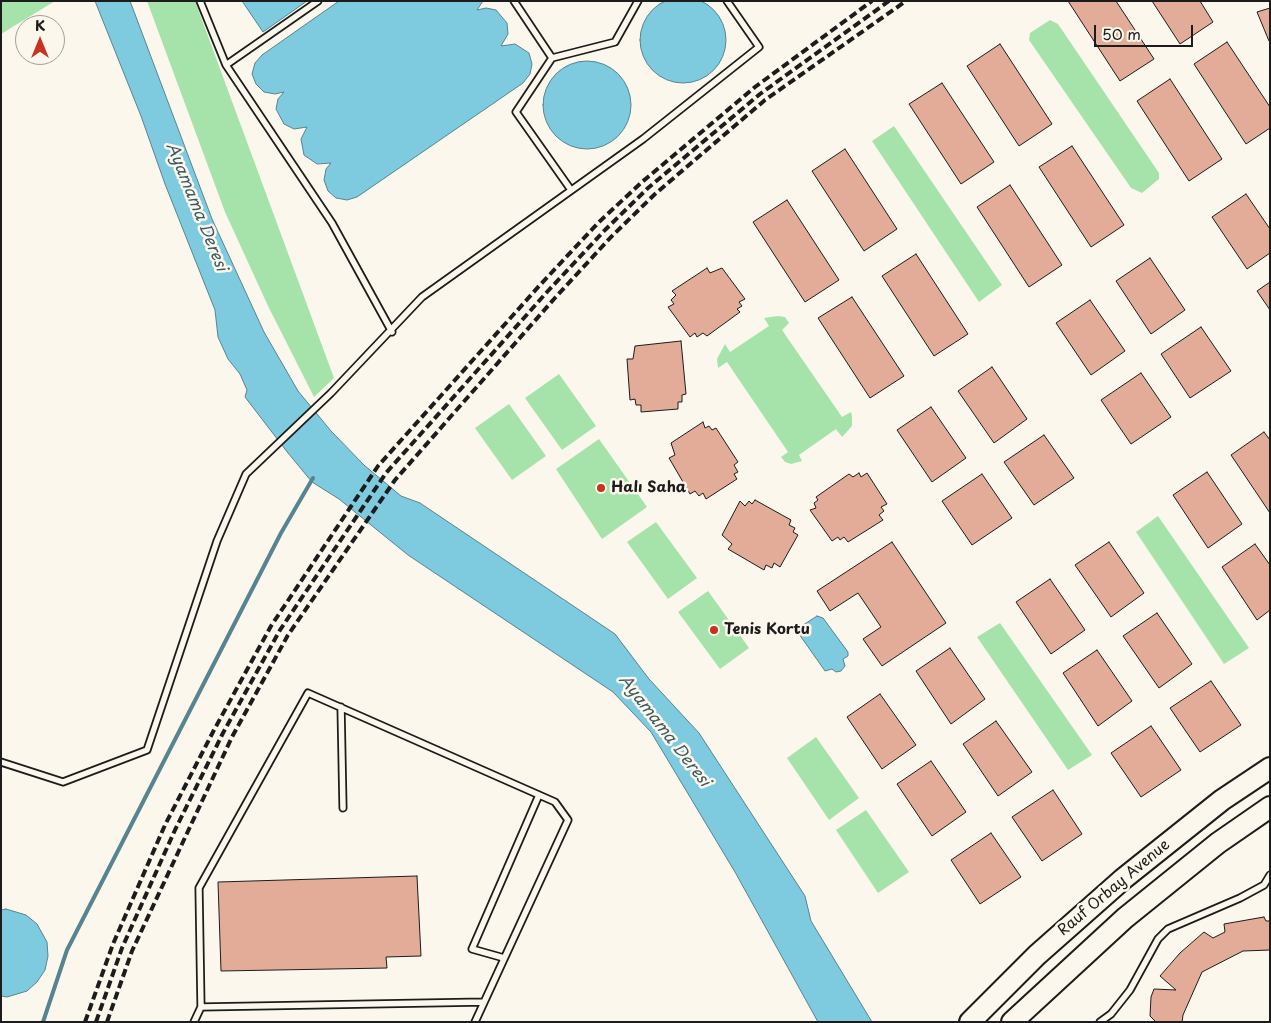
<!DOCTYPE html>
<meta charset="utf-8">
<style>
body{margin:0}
#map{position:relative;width:1271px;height:1023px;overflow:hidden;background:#fbf7ec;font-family:"Playpen Sans",sans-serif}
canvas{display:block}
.frame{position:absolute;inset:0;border:2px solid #1c1c1c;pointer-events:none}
.north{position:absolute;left:15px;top:15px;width:50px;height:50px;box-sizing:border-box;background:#fbf7ec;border:1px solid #a29f99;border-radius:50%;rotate:0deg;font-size:14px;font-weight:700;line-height:20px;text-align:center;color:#1c1c1c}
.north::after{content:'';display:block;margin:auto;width:18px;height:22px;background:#c8321e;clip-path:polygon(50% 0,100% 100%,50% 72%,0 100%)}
.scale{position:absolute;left:1094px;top:25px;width:99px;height:22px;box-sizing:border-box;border:2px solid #1c1c1c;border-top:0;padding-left:6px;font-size:15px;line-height:18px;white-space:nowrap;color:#1c1c1c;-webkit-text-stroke:4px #fbf7ec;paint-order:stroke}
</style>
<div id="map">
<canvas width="1271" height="1023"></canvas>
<div class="frame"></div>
<div class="north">K</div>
<div class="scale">50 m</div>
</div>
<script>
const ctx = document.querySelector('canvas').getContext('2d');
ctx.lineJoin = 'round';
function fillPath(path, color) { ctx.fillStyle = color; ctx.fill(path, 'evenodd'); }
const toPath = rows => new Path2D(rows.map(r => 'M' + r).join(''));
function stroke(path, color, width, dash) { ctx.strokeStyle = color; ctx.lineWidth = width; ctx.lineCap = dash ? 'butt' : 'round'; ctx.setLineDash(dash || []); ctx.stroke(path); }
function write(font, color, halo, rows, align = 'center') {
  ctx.font = font + ' "Playpen Sans",sans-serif'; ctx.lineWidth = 5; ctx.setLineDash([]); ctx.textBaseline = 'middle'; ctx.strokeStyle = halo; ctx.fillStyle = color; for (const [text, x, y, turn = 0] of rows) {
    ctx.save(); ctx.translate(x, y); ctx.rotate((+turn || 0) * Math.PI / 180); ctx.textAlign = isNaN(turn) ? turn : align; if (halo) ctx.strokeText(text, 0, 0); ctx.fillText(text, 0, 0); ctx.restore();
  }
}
fillPath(toPath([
 [1,1,55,1,1,34],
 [147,1,195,1,334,378,314,397,268,306,225,212],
 [1050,20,1058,24,1159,173,1159,179,1142,193,1131,188,1029,40,1030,33],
 [894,126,1002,285,979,302,872,141],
 [778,316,785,317,789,323,782,330,842,417,851,412,852,416,852,426,842,437,836,429,799,455,802,461,791,464,785,462,781,457,788,452,727,362,718,368,717,359,725,344,730,352,769,326,764,318],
 [559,374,596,426,562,450,525,398],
 [509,404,546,456,512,480,475,428],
 [599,439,647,507,602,539,556,469],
 [1158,516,1249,648,1224,664,1136,532],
 [656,522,697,578,668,599,627,542],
 [708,591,749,648,720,669,678,612],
 [1000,623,1092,755,1068,770,977,637],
 [816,737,859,798,829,820,787,758],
 [866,810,909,872,878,893,836,830]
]), '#a6e3aa');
const water = toPath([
 '640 40a43 43 0 1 1 86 0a43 43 0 1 1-86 0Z',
 [95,1,130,1,212,219,264,332,298,391,331,431,364,465,401,496,420,503,615,634,649,679,699,733,805,896,811,921,872,1022,818,1022,735,872,651,732,613,692,408,555,339,499,312,482,288,453,245,397,247,390,240,374,228,359,218,337,215,310,165,184,141,116,95,1],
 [242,1,307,1,263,32,242,1],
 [339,1,483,1,477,10,486,8,496,10,507,23,508,34,501,46,515,44,529,53,532,64,530,74,523,83,357,197,347,200,336,198,328,191,324,180,326,169,331,163,317,164,304,155,301,139,307,127,294,129,284,124,276,109,278,99,284,92,275,94,264,92,256,84,252,74,255,63,262,55,339,1],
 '543 105a44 44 0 1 1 88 0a44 44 0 1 1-88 0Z',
 [817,616,823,618,848,652,848,656,843,659,845,666,841,671,836,672,832,669,825,671,799,634,800,627,817,616],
 [6,909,26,915,37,924,47,942,48,956,45,970,37,982,27,991,7,997,1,996,1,910,6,909]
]);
fillPath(water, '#7ecade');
stroke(water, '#578490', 1);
stroke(toPath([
 [43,1022,67,950,281,533,313,478]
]), '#578490', 4);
const building = toPath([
 [1068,1,1116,1,1154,59,1120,81,1068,1],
 [1152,1,1200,1,1213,22,1180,44,1152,1],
 [1270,8,1270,41,1269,41,1257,12,1270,8],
 [1227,42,1270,107,1270,128,1246,144,1194,64,1227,42],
 [1000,44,1052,124,1019,146,967,66,1000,44],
 [1170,79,1222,159,1189,181,1137,101,1170,79],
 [942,83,994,162,961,184,909,104,942,83],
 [1072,146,1124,225,1091,247,1039,167,1072,146],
 [845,149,897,229,864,251,812,171,845,149],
 [1010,185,1062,265,1029,287,977,207,1010,185],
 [1246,194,1270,229,1270,253,1247,269,1212,217,1246,194],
 [787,200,839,280,805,302,753,222,787,200],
 [916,254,968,334,934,356,882,276,916,254],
 [1150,258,1185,310,1151,334,1116,281,1150,258],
 [707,268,710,273,722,268,745,299,739,302,742,306,737,309,740,312,707,336,703,333,697,337,695,333,690,337,668,307,674,304,671,300,676,295,672,291,707,268],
 [1270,282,1270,310,1257,291,1270,282],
 [852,297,904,376,870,398,818,318,852,297],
 [1090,300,1125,351,1091,375,1056,323,1090,300],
 [1201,327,1231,371,1190,398,1161,354,1201,327],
 [681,341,686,394,682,395,682,402,678,402,678,409,641,412,641,405,636,405,635,399,630,400,627,359,633,359,635,346,681,341],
 [992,367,1027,419,994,443,958,391,992,367],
 [1141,373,1171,417,1131,444,1101,400,1141,373],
 [931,407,966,458,932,482,897,430,931,407],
 [703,422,705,428,709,426,712,430,716,428,738,462,734,465,738,472,734,474,737,479,706,499,703,493,699,496,695,491,690,494,669,458,675,455,671,443,703,422],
 [1264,432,1270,440,1270,513,1231,455,1264,432],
 [1044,435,1074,478,1034,505,1004,462,1044,435],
 [1207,472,1242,524,1208,548,1173,495,1207,472],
 [859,473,861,477,867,473,887,504,881,507,884,511,879,515,883,520,848,542,844,537,840,540,838,537,832,541,810,510,816,508,814,503,818,500,816,497,849,474,853,477,859,473],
 [982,474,1012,518,972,545,942,501,982,474],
 [755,500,791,520,789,525,795,528,793,532,798,535,780,567,774,563,772,568,766,565,764,570,728,549,732,544,722,535,740,501,745,506,749,501,752,504,755,500],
 [892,542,946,623,882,666,863,639,881,627,858,593,830,611,817,591,892,542],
 [1109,542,1144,593,1111,617,1075,565,1109,542],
 [1255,544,1270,565,1270,610,1257,620,1222,567,1255,544],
 [1050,579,1085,630,1051,654,1016,602,1050,579],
 [1157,613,1192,664,1159,688,1123,636,1157,613],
 [950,648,985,699,951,724,916,671,950,648],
 [1097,650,1132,701,1098,726,1063,673,1097,650],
 [1211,681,1241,725,1200,752,1170,708,1211,681],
 [880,694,916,745,882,769,847,717,880,694],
 [996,721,1032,772,998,796,963,744,996,721],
 [1151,726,1181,770,1141,797,1111,753,1151,726],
 [931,761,966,812,932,836,897,784,931,761],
 [1053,790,1082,834,1042,861,1012,817,1053,790],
 [991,833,1021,877,980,904,951,860,991,833],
 [417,876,421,956,386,957,387,968,221,971,218,882,417,876],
 [1264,917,1266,921,1270,921,1270,950,1243,951,1202,972,1183,1015,1182,1022,1156,1022,1150,1016,1151,997,1154,989,1176,990,1160,976,1180,953,1204,932,1213,938,1225,932,1224,924,1264,917]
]);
fillPath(building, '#e2ac98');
stroke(building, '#1c1c1c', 1);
const lane = toPath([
 [200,1,226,65,332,223,392,332],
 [514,1,552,58,615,42,638,1],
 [552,58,516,112,571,190],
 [226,65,318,1],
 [341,707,343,808],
 [1,762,63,782,147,750,217,541,246,474,331,393,422,297,643,139,759,47,727,1],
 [504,958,472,949,539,795],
 [201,1007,484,1002],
 [194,1022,201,1007,199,888,308,693,555,802,568,820,475,1022],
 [1100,1022,1111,1014,1130,990,1158,939,1168,929,1240,898,1264,885,1270,875]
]);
const highway = toPath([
 [970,1022,1037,955,1123,879,1222,800,1270,768],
 [1012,1022,1125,918,1218,843,1270,807]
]);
stroke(lane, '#1c1c1c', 9);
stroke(highway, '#1c1c1c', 24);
stroke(lane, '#fbf7ec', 5.5);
stroke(highway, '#fbf7ec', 20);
stroke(toPath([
 [85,1022,113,944,165,825,214,730,271,626,378,466,540,285,599,222,642,182,755,87,872,1],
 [96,1022,122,948,175,830,223,733,280,630,386,473,547,292,605,230,648,188,760,94,889,1],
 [107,1022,132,951,232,737,288,635,395,480,554,299,611,237,655,194,765,100,906,1]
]), '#1c1c1c', 4, [8, 4]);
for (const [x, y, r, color] of [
 [601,488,5,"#c8321e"],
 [714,630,5,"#c8321e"]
]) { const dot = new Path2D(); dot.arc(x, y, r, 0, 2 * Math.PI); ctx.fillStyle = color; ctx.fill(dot); stroke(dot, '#fbf7ec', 2); }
write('bold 15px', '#1c1c1c', '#fbf7ec', [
 ["Halı Saha",611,488],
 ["Tenis Kortu",724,630]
], 'left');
write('15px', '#1c1c1c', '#fbf7ec', [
 ["Rauf Orbay Avenue",1114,888,-40]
]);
write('italic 16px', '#3e5960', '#fbf7ec', [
 ["Ayamama Deresi",196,207,68],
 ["Ayamama Deresi",664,731,52]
]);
</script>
